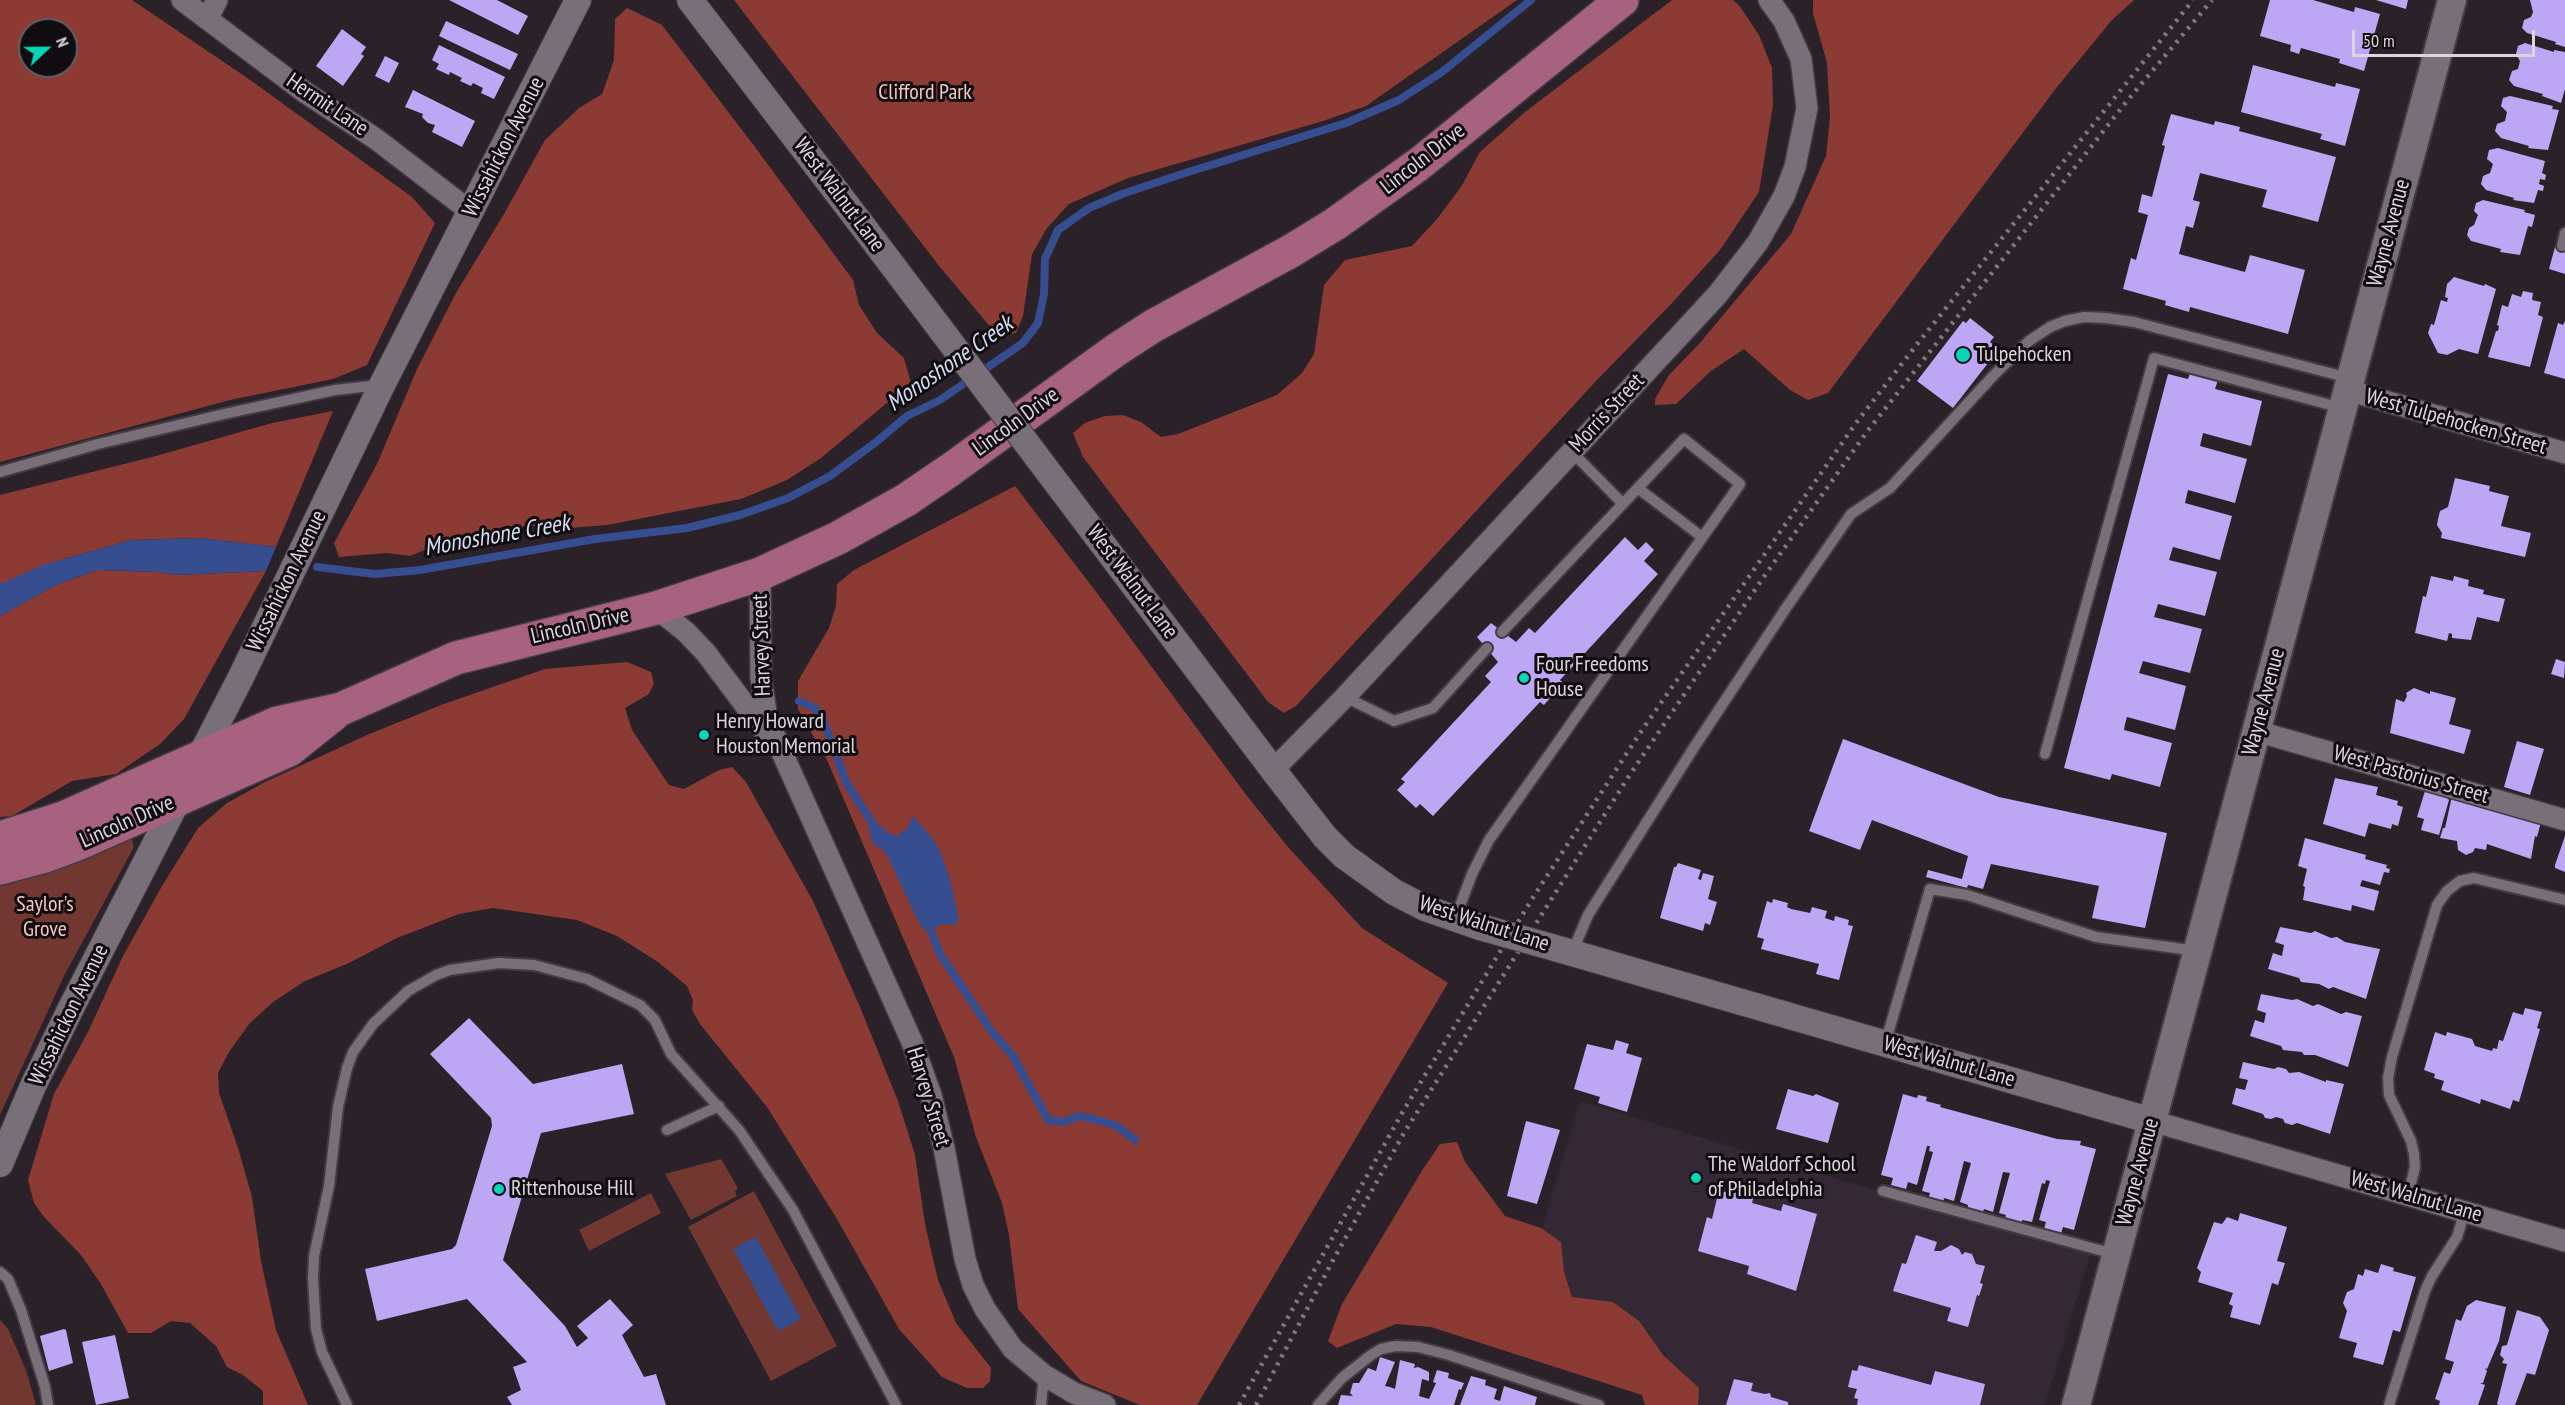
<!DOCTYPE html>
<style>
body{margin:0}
#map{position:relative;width:2565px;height:1405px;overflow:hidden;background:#2a2129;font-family:"PT Sans Narrow",sans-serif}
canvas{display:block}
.north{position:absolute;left:18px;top:18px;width:60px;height:60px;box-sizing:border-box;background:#100c10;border:2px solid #625d62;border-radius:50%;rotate:68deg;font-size:16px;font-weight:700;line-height:24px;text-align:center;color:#dcd6dc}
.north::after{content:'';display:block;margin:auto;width:21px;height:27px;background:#06d5b6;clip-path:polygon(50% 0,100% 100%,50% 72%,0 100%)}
.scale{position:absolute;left:2352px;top:30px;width:183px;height:27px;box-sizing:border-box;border:3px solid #dcd6dc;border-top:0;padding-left:8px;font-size:18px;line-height:21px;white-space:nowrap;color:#dcd6dc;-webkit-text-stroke:4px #100c10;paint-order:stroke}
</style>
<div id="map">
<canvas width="2565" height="1405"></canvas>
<div class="north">N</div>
<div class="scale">50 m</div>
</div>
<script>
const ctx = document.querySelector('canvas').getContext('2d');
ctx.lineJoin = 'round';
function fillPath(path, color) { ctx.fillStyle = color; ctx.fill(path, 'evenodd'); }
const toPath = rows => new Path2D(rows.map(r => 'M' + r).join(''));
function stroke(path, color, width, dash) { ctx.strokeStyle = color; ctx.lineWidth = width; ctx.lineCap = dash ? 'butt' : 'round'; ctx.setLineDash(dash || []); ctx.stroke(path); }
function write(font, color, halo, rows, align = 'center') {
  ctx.font = font + ' "PT Sans Narrow",sans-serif'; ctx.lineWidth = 6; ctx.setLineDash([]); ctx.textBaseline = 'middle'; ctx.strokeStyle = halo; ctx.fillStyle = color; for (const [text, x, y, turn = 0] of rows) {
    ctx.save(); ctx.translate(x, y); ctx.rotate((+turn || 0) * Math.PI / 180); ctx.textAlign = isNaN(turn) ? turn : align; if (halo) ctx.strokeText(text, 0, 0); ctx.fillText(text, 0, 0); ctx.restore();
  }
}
fillPath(toPath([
 [1580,1101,2090,1255,2045,1405,1652,1405,1667,1353,1518,1308]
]), '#352835');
fillPath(toPath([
 [131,837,134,847,64,976,0,1115,0,883],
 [721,1159,738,1188,735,1191,737,1196,691,1220,665,1174],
 [754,1191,837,1346,771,1381,688,1227],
 [651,1193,661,1213,589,1251,579,1230],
 [0,1320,8,1329,26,1370,36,1405,0,1405]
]), '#723731');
fillPath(toPath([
 [0,0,132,0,246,77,412,197,435,223,367,365,333,379,230,400,0,462],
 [30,30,66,30,66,66,30,66],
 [734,0,1517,0,1366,106,1323,121,1128,178,1069,204,1047,228,1032,254,1023,316,1016,333,998,336,940,267],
 [1672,0,1733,0,1739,5,1759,35,1772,68,1773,105,1759,192,1720,250,1672,303,1597,380,1296,706,1284,713,1268,702,1083,457,1073,433,1085,423,1105,416,1123,415,1141,422,1161,437,1178,434,1277,395,1302,373,1314,354,1324,285,1345,260,1412,246,1437,219,1461,187,1480,152,1525,112],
 [1813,0,2134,0,2112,20,2057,87,1828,393,1808,400,1790,390,1744,349,1711,371,1676,404,1655,405,1655,399,1669,375,1699,344,1791,234,1826,156,1830,117,1827,63,1813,13],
 [627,8,662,25,755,147,853,280,859,305,877,333,904,358,911,383,821,458,787,480,741,499,607,525,570,528,544,525,519,527,489,538,432,547,410,556,387,553,339,557,334,543,377,464,417,369,456,293,504,214,545,140,579,108,602,94,614,60,615,19],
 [333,411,276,547,201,538,131,540,64,559,0,584,0,495,156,456,272,423],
 [1015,486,1097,593,1247,796,1288,847,1362,928,1448,983,1197,1405,1140,1405,1081,1381,1018,1309,1009,1235,1002,1203,976,1137,954,1057,827,760,798,709,798,681,829,628,836,606,837,584,854,570],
 [97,570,159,572,177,575,266,571,184,719,160,744,116,774,72,781,12,816,0,817,0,616,56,585],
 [627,662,651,672,654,683,649,694,625,708,632,730,669,785,684,789,719,770,732,767,746,782,813,901,860,1007,898,1101,915,1155,925,1224,938,1280,956,1323,991,1368,990,1381,983,1388,967,1388,942,1377,899,1329,837,1219,767,1107,700,1024,692,1010,693,1000,687,986,658,962,617,936,577,920,493,908,459,914,397,938,349,963,305,981,273,1002,249,1024,229,1052,218,1073,219,1093,238,1148,252,1197,261,1261,276,1330,308,1405,263,1405,263,1391,243,1375,227,1367,216,1346,190,1323,171,1321,151,1333,128,1333,101,1284,81,1255,44,1217,34,1203,28,1180,54,1094,88,1032,123,956,162,886,198,828,227,803,265,782,367,735,441,705,545,669],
 [1457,1142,1465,1162,1505,1216,1541,1228,1561,1242,1564,1272,1572,1297,1613,1302,1639,1321,1664,1356,1699,1388,1698,1405,1645,1405,1642,1395,1431,1327,1396,1324,1337,1348,1328,1341,1342,1304,1423,1169,1440,1144]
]), '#8c3b34');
fillPath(toPath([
 [201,538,276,547,266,571,177,575,159,572,97,570,56,585,0,616,0,584,43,565,131,540],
 [913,816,933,839,940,851,950,879,959,920,953,925,942,924,928,933,919,923,889,859,884,851,873,843,870,835,868,821,872,819,887,832,896,836,907,829],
 [756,1237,801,1319,778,1331,733,1249]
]), '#364d8f');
stroke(toPath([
 [317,567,375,574,420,570,595,539,687,528,740,515,788,498,830,476,876,442,907,416,940,400,1023,343,1038,323,1044,294,1045,259,1058,230,1089,208,1122,194,1182,174,1346,123,1399,100,1442,72,1531,0],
 [799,701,815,708,823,720,847,784,875,827],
 [928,923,940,954,992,1032,1013,1056,1048,1120,1062,1122,1080,1116,1094,1119,1117,1126,1135,1140]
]), '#364d8f', 8);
fillPath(toPath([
 [449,0,497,0,528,16,518,35],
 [2270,0,2313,0,2354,12,2355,7,2380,14,2364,71,2339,63,2340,59,2301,48,2299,54,2290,51,2291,45,2260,36],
 [2376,0,2408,0,2406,9],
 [2530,0,2565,0,2565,47,2555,44,2556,42,2527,33,2522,28,2524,20,2531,17,2533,12],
 [446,21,518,54,510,70,439,36],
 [342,29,366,47,361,54,364,56,343,86,316,66],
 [2525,43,2554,52,2554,50,2565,52,2565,89,2561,103,2542,96,2543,94,2514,86,2509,80,2512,71,2518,69,2520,61,2516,54,2518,46],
 [439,45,505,77,494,99,481,93,483,88,473,83,471,86,460,81,462,78,450,72,449,75,436,69,439,64,432,60],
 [385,56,399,63,389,83,375,76],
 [2253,65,2335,87,2336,83,2360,89,2345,146,2320,139,2322,134,2241,112],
 [413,90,475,121,462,147,432,132,435,125,428,123,422,117,423,114,405,107],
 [2510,96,2553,106,2552,109,2559,110,2548,150,2528,148,2529,146,2501,138,2495,131,2497,124,2505,121,2507,112,2501,106,2503,98],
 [2171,114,2214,125,2215,121,2240,127,2239,131,2336,157,2318,222,2262,207,2267,190,2200,173,2193,200,2200,202,2193,228,2186,226,2179,254,2245,272,2250,255,2305,270,2288,334,2190,307,2189,312,2165,305,2166,301,2123,289,2131,258,2136,260,2148,215,2138,212,2142,194,2152,197,2165,146,2162,145],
 [2498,148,2545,161,2542,173,2546,175,2545,180,2540,179,2539,184,2544,186,2543,191,2538,190,2534,203,2513,200,2514,198,2486,190,2481,184,2483,176,2490,173,2493,164,2487,159,2489,150],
 [2483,200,2525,210,2524,212,2535,215,2532,227,2528,226,2520,255,2500,252,2501,249,2471,241,2467,235,2469,228,2474,225,2478,215,2474,211,2476,203],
 [2555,247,2565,250,2565,274,2549,269],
 [2454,277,2484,286,2485,284,2496,289,2478,354,2459,349,2447,355,2438,353,2428,333,2431,324,2434,325,2441,300,2447,302,2448,298,2445,297,2447,284],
 [2523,291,2533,293,2532,300,2541,302,2538,315,2543,317,2530,367,2488,357,2496,331,2498,331,2499,326,2497,325,2502,305,2508,307,2512,294,2521,297],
 [1970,318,1994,337,1990,342,1999,349,1953,408,1917,381,1963,321,1966,323],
 [2565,321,2565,379,2544,373,2558,323,2563,325],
 [2190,373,2218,380,2215,389,2262,401,2251,446,2203,433,2200,446,2247,459,2235,503,2188,490,2185,503,2232,516,2220,560,2173,547,2169,560,2217,572,2205,616,2158,604,2154,617,2202,629,2190,673,2143,661,2139,673,2186,686,2175,730,2127,717,2125,724,2124,730,2172,743,2160,787,2112,774,2110,780,2064,768,2168,374,2188,379],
 [2455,478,2490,486,2489,491,2509,496,2501,526,2531,533,2525,557,2441,538,2442,533,2437,525,2438,519,2440,511,2448,507],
 [1625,537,1638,550,1646,542,1654,550,1644,561,1658,574,1560,680,1563,683,1544,705,1540,702,1433,816,1420,804,1416,808,1397,790,1405,782,1401,779,1491,682,1485,676,1498,662,1477,637,1491,623,1516,642,1529,628,1535,633],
 [2431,576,2453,581,2454,576,2469,580,2468,586,2484,590,2483,594,2505,599,2499,622,2477,617,2471,640,2452,638,2452,634,2449,633,2447,641,2415,633,2423,596,2426,597],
 [2556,659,2565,662,2564,678,2551,674],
 [2414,688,2430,694,2430,691,2456,698,2449,724,2471,730,2464,754,2390,733,2396,699,2404,702,2407,696,2406,693],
 [1843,739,1999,797,2167,833,2145,928,2092,918,2099,886,1991,864,1983,889,1968,885,1967,888,1926,877,1928,870,1962,879,1968,856,1872,820,1860,850,1809,831],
 [2517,741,2544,749,2530,795,2504,787],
 [2335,778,2378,787,2376,795,2398,801,2397,805,2403,807,2398,826,2392,824,2391,829,2369,823,2365,837,2323,824],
 [2425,791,2447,798,2449,800,2439,835,2421,830,2424,819,2417,817],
 [2452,796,2541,822,2537,837,2535,836,2531,859,2487,844,2486,850,2475,848,2473,852,2466,855,2458,850,2457,841,2440,838,2443,828,2445,828],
 [2565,836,2565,872,2555,868,2555,865],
 [2305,838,2366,855,2365,859,2387,865,2386,868,2390,869,2389,873,2384,872,2380,885,2362,880,2360,886,2379,891,2374,911,2352,905,2351,911,2303,900,2305,887,2303,886,2307,869,2298,866],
 [1678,863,1701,870,1698,879,1701,880,1703,873,1714,876,1708,899,1717,902,1710,925,1705,923,1703,931,1660,918,1674,867,1676,867],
 [1773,899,1788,903,1787,907,1791,909,1810,913,1812,907,1827,911,1825,918,1834,921,1835,916,1849,920,1848,925,1853,926,1839,980,1816,974,1819,964,1761,949,1764,939,1757,937,1767,901,1772,903],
 [2280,927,2311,933,2315,931,2331,938,2337,937,2345,942,2380,949,2366,999,2333,987,2329,989,2319,984,2301,982,2299,978,2268,969,2273,953,2282,956,2284,945,2275,942],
 [2261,994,2292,1000,2297,999,2313,1006,2318,1004,2341,1014,2346,1012,2362,1016,2348,1067,2315,1055,2304,1055,2302,1052,2283,1050,2281,1046,2250,1036,2255,1020,2264,1023,2266,1013,2257,1010],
 [2525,1008,2542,1012,2537,1028,2540,1029,2519,1102,2513,1100,2510,1109,2481,1099,2480,1104,2441,1090,2444,1081,2434,1078,2435,1074,2424,1070,2435,1032,2446,1036,2447,1032,2472,1039,2475,1046,2492,1051,2493,1048,2497,1049,2499,1040,2503,1041,2513,1012,2523,1015],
 [469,1018,533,1084,622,1064,634,1114,541,1133,503,1260,565,1326,577,1347,588,1338,577,1326,610,1299,633,1325,622,1335,644,1377,656,1374,666,1405,512,1405,507,1397,521,1390,513,1367,527,1362,467,1299,377,1321,365,1269,452,1249,456,1245,492,1126,491,1118,430,1054],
 [1616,1040,1629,1044,1626,1053,1642,1058,1627,1112,1598,1103,1600,1097,1574,1089,1587,1044,1613,1050],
 [2243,1062,2274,1069,2278,1067,2286,1069,2289,1073,2299,1072,2326,1082,2326,1080,2344,1084,2330,1134,2297,1123,2292,1125,2285,1123,2283,1119,2276,1117,2271,1119,2265,1118,2263,1114,2232,1104,2236,1088,2245,1090,2248,1080,2239,1078],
 [1788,1089,1813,1096,1816,1094,1839,1103,1828,1143,1776,1129],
 [1903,1094,1917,1098,1918,1095,1923,1096,1927,1097,1926,1101,1941,1105,1940,1107,2057,1139,2081,1141,2080,1145,2096,1149,2074,1230,2063,1227,2061,1234,2044,1229,2046,1222,2039,1220,2050,1181,2046,1180,2045,1184,2042,1183,2032,1222,2022,1220,2021,1227,2004,1223,2006,1215,1999,1213,2010,1173,2003,1172,1993,1212,1984,1209,1982,1215,1967,1211,1968,1205,1960,1202,1971,1163,1964,1161,1954,1201,1944,1198,1943,1204,1928,1200,1930,1193,1922,1191,1933,1152,1929,1151,1930,1146,1927,1146,1917,1185,1908,1182,1906,1189,1891,1185,1893,1178,1881,1175],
 [1526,1121,1560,1130,1537,1204,1507,1196],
 [1732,1189,1754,1195,1752,1203,1781,1211,1783,1204,1817,1214,1796,1291,1747,1274,1749,1266,1698,1251,1707,1217,1712,1219,1719,1190,1731,1194],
 [2240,1213,2287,1227,2277,1261,2285,1263,2278,1285,2272,1283,2260,1325,2230,1317,2233,1306,2229,1304,2233,1293,2198,1282,2201,1272,2197,1268,2214,1222,2222,1224,2227,1217,2238,1221],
 [1916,1235,1937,1242,1934,1251,1941,1251,1951,1245,1959,1249,1962,1255,1965,1252,1972,1254,1976,1264,1985,1266,1980,1283,1983,1284,1979,1296,1977,1295,1968,1327,1947,1321,1951,1308,1893,1291,1902,1263,1906,1264],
 [2381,1264,2394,1268,2393,1271,2416,1277,2400,1332,2393,1330,2383,1365,2353,1357,2357,1343,2339,1338,2347,1311,2343,1303,2347,1292,2354,1289,2358,1274,2363,1276,2365,1269,2378,1273],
 [2476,1300,2506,1307,2499,1341,2487,1369,2485,1368,2487,1371,2483,1383,2480,1383,2485,1385,2478,1405,2439,1405,2440,1401,2435,1399,2444,1372,2450,1374,2454,1362,2445,1359,2456,1319,2461,1321,2467,1306],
 [2517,1310,2540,1317,2549,1330,2535,1375,2527,1373,2515,1405,2499,1405,2497,1404,2507,1364,2502,1363,2504,1359,2500,1355,2502,1346,2507,1345],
 [64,1329,66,1330,73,1363,49,1371,40,1336],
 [115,1335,129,1398,96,1405,82,1342],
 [1380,1357,1395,1362,1385,1386,1390,1387,1395,1389,1400,1360,1415,1364,1414,1368,1418,1367,1429,1372,1429,1381,1422,1379,1419,1396,1429,1399,1436,1383,1433,1382,1437,1370,1449,1373,1448,1378,1464,1383,1461,1390,1459,1389,1454,1405,1338,1405,1341,1395,1353,1396,1350,1393,1353,1383,1359,1383,1368,1368,1376,1371],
 [1859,1365,1931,1385,1935,1371,1985,1384,1980,1405,1857,1405,1858,1399,1854,1398,1857,1389,1848,1387,1852,1370,1857,1371],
 [1471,1376,1486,1380,1485,1385,1497,1389,1494,1399,1500,1401,1504,1386,1537,1397,1535,1405,1460,1405],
 [1734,1379,1753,1383,1751,1391,1765,1394,1770,1393,1771,1397,1788,1402,1788,1405,1726,1405]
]), '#bda6f4');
const service = toPath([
 [2562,246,2565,233],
 [1571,451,1623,504],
 [0,472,98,444,224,414,335,390,379,385],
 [1639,489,1702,537],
 [1345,697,1394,721,1433,708,1487,648],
 [2045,754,2154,358,2342,408],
 [1455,919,1472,874,1489,840,1740,484,1684,439,1502,632],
 [1572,953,1588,915,1693,749,1786,608,1851,514,1890,488,1993,376,2029,341,2050,327,2065,321,2084,317,2106,318,2134,322,2349,378],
 [1885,1044,1930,889,1967,895,2096,937,2197,951],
 [667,1130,719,1106],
 [1883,1191,2114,1254],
 [2408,1195,2415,1167,2414,1154,2411,1141,2389,1095,2388,1078,2392,1057,2437,905,2447,891,2460,881,2474,878,2565,900],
 [0,1272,8,1279,21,1310,45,1387,48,1405],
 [347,1405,322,1352,316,1329,313,1279,314,1256,329,1186,338,1107,347,1068,353,1052,373,1024,408,991,436,975,450,970,499,963,534,965,587,979,640,1005,655,1020,671,1054,739,1130,793,1210,896,1405],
 [1041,1405,1044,1375],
 [1318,1405,1342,1378,1371,1355,1381,1349,1396,1346,1418,1347,1449,1355,1599,1405],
 [2389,1405,2425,1291,2432,1276,2457,1237,2465,1211]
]);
const minor = toPath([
 [182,0,306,93,376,139,471,212],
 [208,18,217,0],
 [2347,390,2565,453],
 [760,574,761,678,767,719,912,1042,931,1095,944,1148,965,1259,973,1285,985,1309,1013,1349,1044,1375,1074,1393,1105,1405],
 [656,608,686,632,706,653,766,733],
 [2256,731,2565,820],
 [1273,770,1345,697,1718,294,1758,242,1784,196,1795,167,1807,108,1801,59,1784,21,1769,0],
 [2152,1121,2565,1241]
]);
const tertiary = toPath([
 [690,0,868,233],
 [1114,559,1273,770,1325,837,1344,856,1394,892,1425,908,1480,927],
 [1555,948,2152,1121],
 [0,1164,33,1086,71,1008,241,677,382,385,578,0]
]);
const secondary = toPath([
 [2076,1405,2452,0]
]);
const primary = toPath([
 [0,838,63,818,277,723,341,709,456,658,656,608,760,574,838,538,906,500,950,470,1116,350,1153,326,1291,251,1335,224,1419,164,1622,0],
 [0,868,45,856,80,843,289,750,334,714]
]);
stroke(service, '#423c42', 14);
stroke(minor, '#423c42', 24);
stroke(tertiary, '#423c42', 28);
stroke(secondary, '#423c42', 32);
stroke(primary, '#423c42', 36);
stroke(service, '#796f79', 10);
stroke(minor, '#796f79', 21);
stroke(tertiary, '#796f79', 26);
stroke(secondary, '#796f79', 28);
stroke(primary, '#a76280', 33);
stroke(toPath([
 [1239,1405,1402,1113,1532,899,1640,733,1856,423,1918,343,2193,0],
 [1256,1405,1332,1262,1404,1133,1629,776,1763,578,1866,433,2127,101,2212,0]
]), '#7f787f', 4.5, [3, 6]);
const tertiaryBridge = toPath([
 [868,233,1114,559],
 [1480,927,1555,948]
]);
stroke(tertiaryBridge, '#423c42', 28, []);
stroke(tertiaryBridge, '#796f79', 26);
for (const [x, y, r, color] of [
 [1963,355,8,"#06d5b6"],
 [1524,678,6,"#06d5b6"],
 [704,735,6,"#06d5b6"],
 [1696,1178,6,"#06d5b6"],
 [499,1189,6,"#06d5b6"]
]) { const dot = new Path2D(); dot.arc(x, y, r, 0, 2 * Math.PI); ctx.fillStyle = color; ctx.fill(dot); stroke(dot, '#100c10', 2); }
write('22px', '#f7c6bf', '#100c10', [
 ["Clifford Park",925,93],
 ["Saylor's",45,905],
 ["Grove",45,930]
]);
write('22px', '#dcd6dc', '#100c10', [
 ["Hermit Lane",327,105,34],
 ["Wissahickon Avenue",504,147,-63],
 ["Lincoln Drive",1423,159,-38],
 ["West Walnut Lane",839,195,53],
 ["Wayne Avenue",2389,233,-75],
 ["Morris Street",1607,413,-47],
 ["Lincoln Drive",1016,422,-36],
 ["West Tulpehocken Street",2456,422,16],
 ["Wissahickon Avenue",287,581,-64],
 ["West Walnut Lane",1132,582,53],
 ["Lincoln Drive",580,626,-13],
 ["Harvey Street",762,645,-92],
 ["Wayne Avenue",2264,702,-75],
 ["West Pastorius Street",2411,775,16],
 ["Lincoln Drive",127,822,-24],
 ["West Walnut Lane",1484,924,18],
 ["Wissahickon Avenue",69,1015,-64],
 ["West Walnut Lane",1949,1062,16],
 ["Harvey Street",928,1097,73],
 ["Wayne Avenue",2138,1172,-75],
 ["West Walnut Lane",2416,1197,16]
]);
write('22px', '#dcd6dc', '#100c10', [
 ["Tulpehocken",1976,355],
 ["Four Freedoms",1536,665],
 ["House",1536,690],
 ["Henry Howard",716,722],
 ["Houston Memorial",716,747],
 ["The Waldorf School",1708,1165],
 ["of Philadelphia",1708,1190],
 ["Rittenhouse Hill",511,1189]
], 'left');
write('italic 24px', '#d5ddf1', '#100c10', [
 ["Monoshone Creek",950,364,-35],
 ["Monoshone Creek",497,536,-10]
]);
</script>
